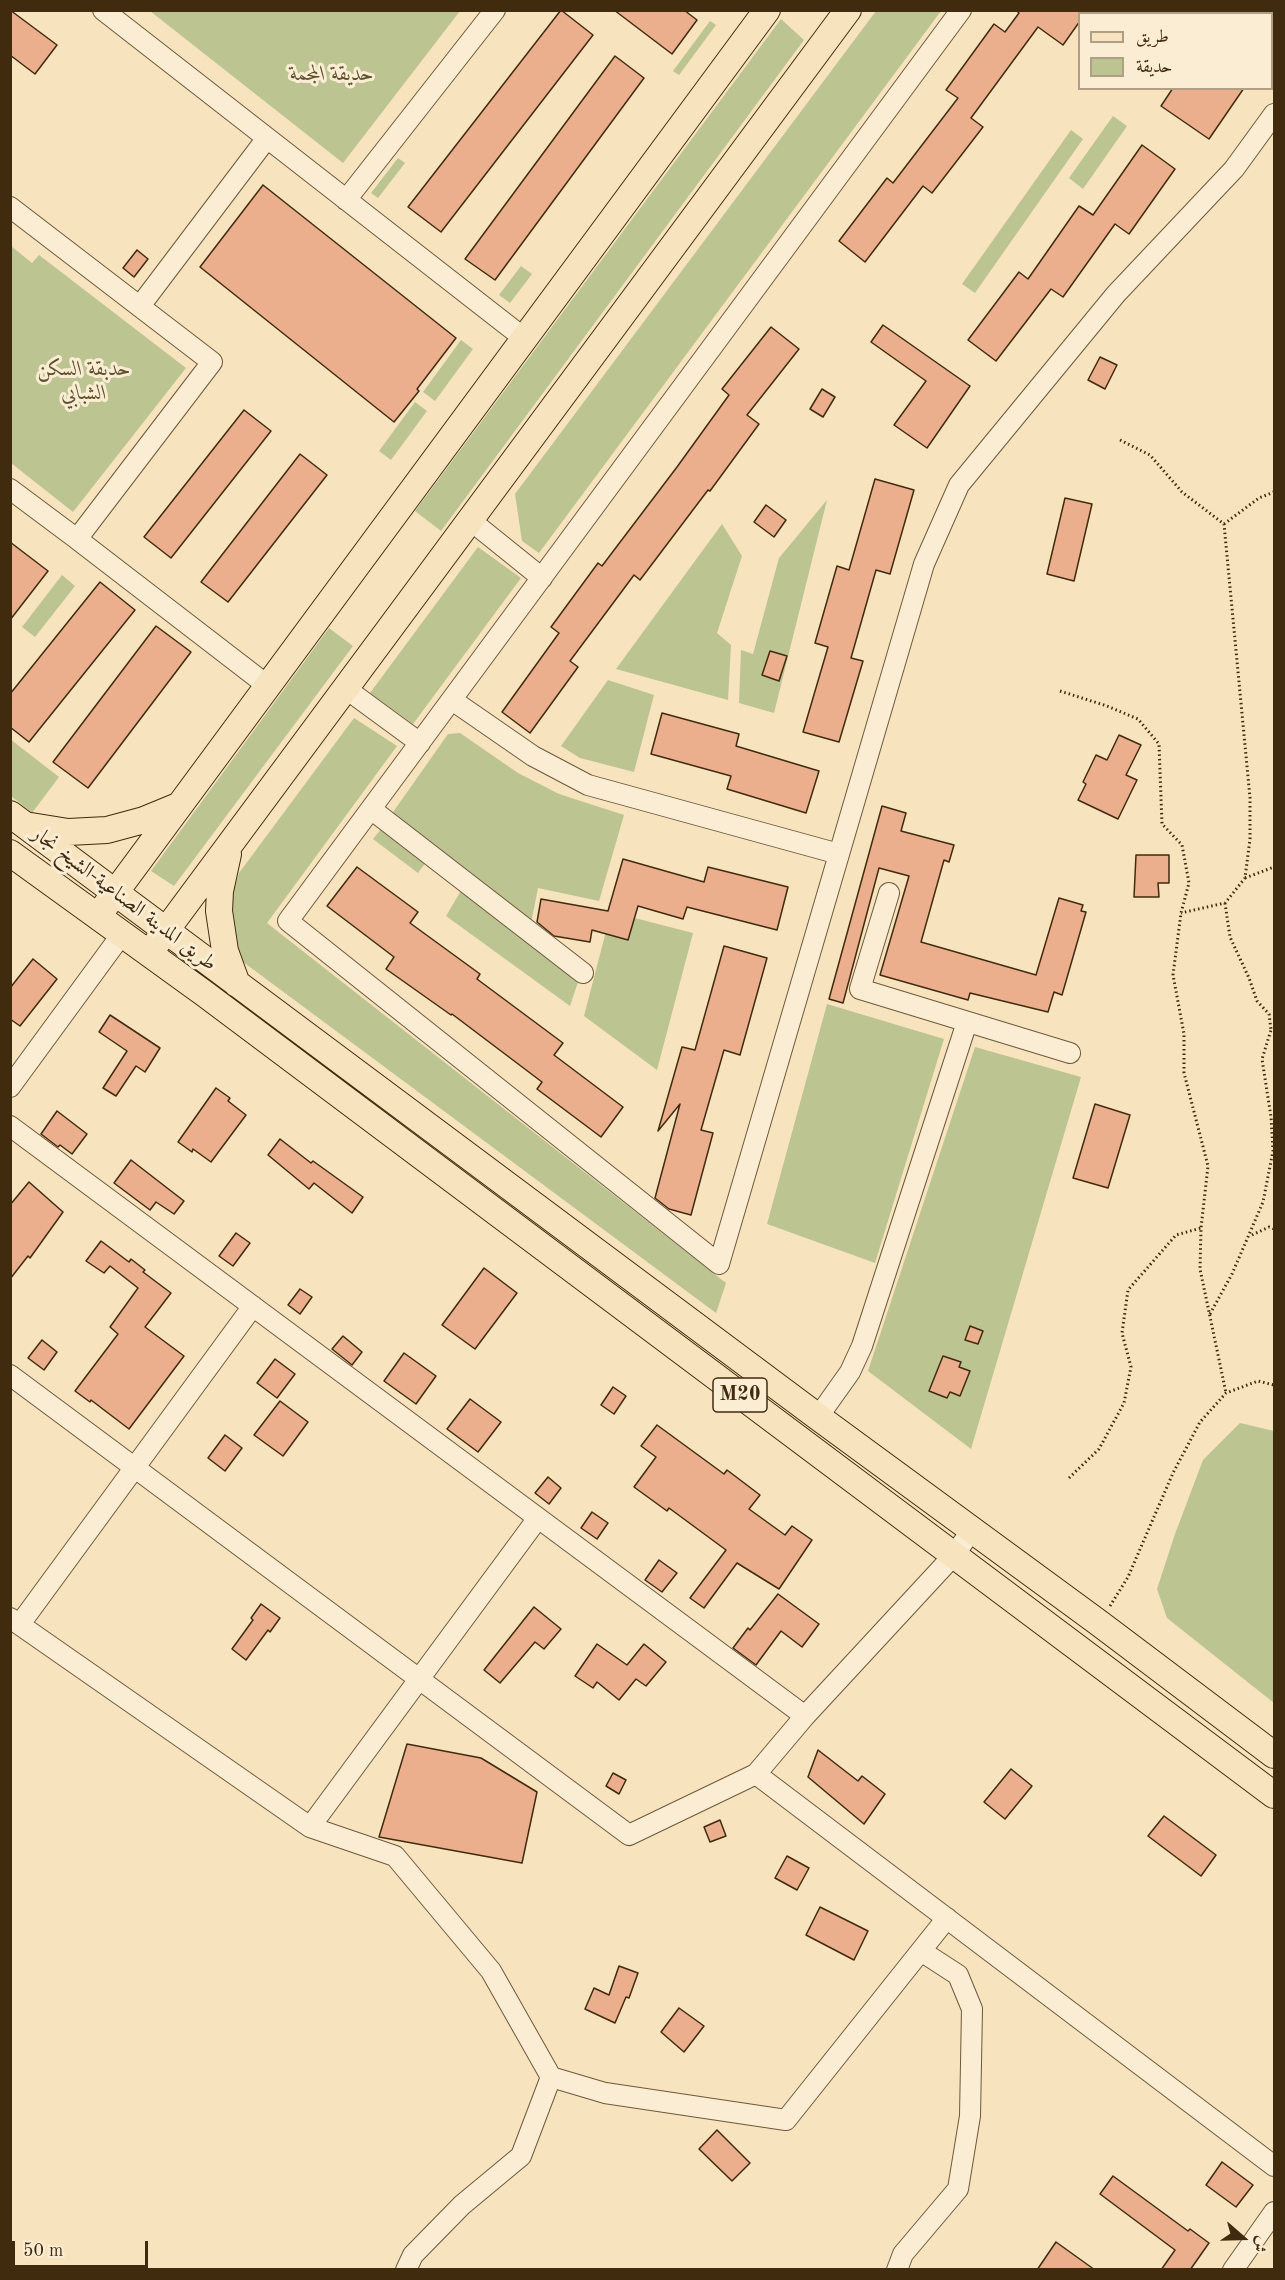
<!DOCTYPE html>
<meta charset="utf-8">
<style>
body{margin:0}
#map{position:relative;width:1285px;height:2280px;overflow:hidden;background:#f7e3bd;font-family:"Old Standard TT",Amiri,serif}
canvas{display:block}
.frame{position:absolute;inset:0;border:12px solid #402b0f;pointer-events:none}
.legend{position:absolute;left:1078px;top:12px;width:195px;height:78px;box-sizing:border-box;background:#faedd4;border:2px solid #b09f85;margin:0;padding:8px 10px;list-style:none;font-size:18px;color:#402b0f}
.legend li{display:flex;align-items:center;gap:12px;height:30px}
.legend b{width:30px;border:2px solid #b09f85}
.north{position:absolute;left:1213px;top:2208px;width:60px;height:60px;-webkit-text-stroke:4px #faedd4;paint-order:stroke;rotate:110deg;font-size:16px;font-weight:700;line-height:24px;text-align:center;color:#402b0f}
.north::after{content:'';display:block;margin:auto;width:21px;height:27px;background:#402b0f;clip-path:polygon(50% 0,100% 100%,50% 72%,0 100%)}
.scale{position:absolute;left:12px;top:2241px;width:136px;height:27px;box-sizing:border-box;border:3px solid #402b0f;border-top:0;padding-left:8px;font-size:18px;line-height:21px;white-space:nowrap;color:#402b0f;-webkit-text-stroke:4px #faedd4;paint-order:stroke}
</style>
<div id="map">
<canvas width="1285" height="2280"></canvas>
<div class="frame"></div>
<ul class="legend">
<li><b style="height:8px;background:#f7e3bd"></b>طريق</li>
<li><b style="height:16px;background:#bcc492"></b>حديقة</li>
</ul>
<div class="north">ش</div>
<div class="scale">50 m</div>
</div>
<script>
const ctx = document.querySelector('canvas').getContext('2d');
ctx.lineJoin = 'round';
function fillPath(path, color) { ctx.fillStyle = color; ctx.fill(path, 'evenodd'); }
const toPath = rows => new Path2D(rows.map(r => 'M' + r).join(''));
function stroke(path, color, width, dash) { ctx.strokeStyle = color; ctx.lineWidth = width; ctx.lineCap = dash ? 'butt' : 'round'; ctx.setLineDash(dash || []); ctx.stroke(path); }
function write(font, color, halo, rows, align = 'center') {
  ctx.font = font + ' "Old Standard TT",Amiri,serif'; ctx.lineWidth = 6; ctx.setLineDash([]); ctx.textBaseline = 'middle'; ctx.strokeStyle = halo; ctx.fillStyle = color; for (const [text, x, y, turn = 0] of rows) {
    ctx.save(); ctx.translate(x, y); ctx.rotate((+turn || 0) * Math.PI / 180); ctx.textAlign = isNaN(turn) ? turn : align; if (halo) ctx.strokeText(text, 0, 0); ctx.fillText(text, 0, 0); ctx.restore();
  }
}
fillPath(toPath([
 [150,11,460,11,343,163],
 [876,11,941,11,539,553,522,541,515,494],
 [781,19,804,40,441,531,415,511],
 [710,21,716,25,679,75,673,71],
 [1113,116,1127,126,1083,189,1069,178],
 [1071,130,1083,139,975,293,962,284],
 [398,158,405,163,378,198,371,193],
 [11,246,32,263,39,255,186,368,73,512,11,463],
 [521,266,532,274,510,303,499,295],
 [461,340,473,349,435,401,423,392],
 [415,402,427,411,391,460,379,451],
 [827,500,774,713,739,703,741,650,753,654,779,558],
 [722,524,742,556,717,633,731,645,728,700,616,669],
 [478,547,521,578,413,724,370,693],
 [62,575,75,586,35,637,22,627],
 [329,628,353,646,174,886,151,871],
 [608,680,654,695,634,772,580,758,561,746],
 [354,718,397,746,267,923,726,1283,716,1313,227,950,226,915,239,873],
 [460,733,518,773,559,794,624,815,599,901,538,888,531,923,391,815,448,734],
 [10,739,59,777,32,813,11,796],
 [381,829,426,862,418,873,373,839],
 [462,889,580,976,570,1006,446,916],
 [611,912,693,933,657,1070,584,1016],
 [827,1004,944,1039,875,1263,767,1224],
 [975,1047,1081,1077,971,1449,868,1371],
 [1240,1423,1274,1431,1274,1703,1167,1618,1157,1589,1175,1534,1203,1460]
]), '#bcc492');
const building = toPath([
 [10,10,57,45,35,74,10,55,10,10],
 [561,10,593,35,441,232,408,207,561,10],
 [614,10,684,10,697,20,672,54,614,10],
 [1016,10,1087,10,1085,14,1080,14,1080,21,1063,45,1038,27,971,118,983,127,932,193,923,186,865,262,839,241,887,178,893,183,958,98,946,90,994,24,1005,32,1019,13,1016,10],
 [615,56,644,78,495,280,465,259,615,56],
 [1173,88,1244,88,1209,139,1161,106,1173,88],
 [1142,145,1175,169,1129,234,1115,224,1063,297,1051,289,996,361,968,340,1019,272,1028,279,1079,206,1093,215,1142,145],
 [263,185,456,338,417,389,419,391,394,422,200,267,263,185],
 [137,250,148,259,134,277,123,268,137,250],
 [883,325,970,386,927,448,894,425,926,381,871,342,883,325],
 [771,327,799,349,747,415,759,424,710,491,708,490,640,580,634,575,570,661,578,667,530,733,502,712,559,633,551,627,598,563,602,566,677,467,729,395,722,389,771,327],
 [1100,357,1117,365,1105,389,1088,380,1100,357],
 [822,389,835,397,823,417,810,409,822,389],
 [244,410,271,431,171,558,144,537,244,410],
 [300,454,327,475,228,602,201,582,300,454],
 [875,479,914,490,890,574,876,570,851,658,863,661,839,742,803,732,828,647,815,643,837,566,849,570,875,479],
 [1065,498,1092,504,1074,581,1047,574,1065,498],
 [766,505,786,520,774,537,754,522,766,505],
 [10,542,48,571,10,620,10,542],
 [100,582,135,610,29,742,10,727,10,694,100,582],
 [156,626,191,652,88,788,53,762,156,626],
 [770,651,787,656,779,681,762,675,770,651],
 [662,713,739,734,736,746,819,771,806,813,727,789,731,776,651,754,662,713],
 [1119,735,1141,745,1126,775,1137,780,1118,819,1078,800,1086,784,1083,782,1096,755,1107,760,1119,735],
 [882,806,906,813,901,831,954,845,949,862,944,860,921,942,1036,975,1059,898,1083,905,1081,911,1086,912,1062,995,1054,992,1048,1012,970,993,968,1000,880,975,909,876,879,868,843,1003,829,999,882,806],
 [1136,855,1169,855,1169,883,1158,883,1159,897,1134,897,1136,855],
 [623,859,704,882,708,867,788,887,777,930,687,907,683,919,638,906,628,940,592,930,590,942,554,936,537,922,541,899,608,911,623,859],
 [357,867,418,912,410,923,480,974,477,979,563,1043,554,1055,623,1107,601,1137,537,1089,542,1082,452,1014,451,1015,386,969,394,957,327,906,357,867],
 [724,946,767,958,740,1055,724,1050,701,1130,713,1133,691,1215,669,1209,655,1198,680,1104,658,1131,682,1047,695,1050,724,946],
 [33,959,57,979,20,1026,10,1019,10,988,33,959],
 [110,1015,160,1048,145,1072,136,1066,116,1096,103,1088,127,1051,99,1032,110,1015],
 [216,1088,230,1098,228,1101,246,1115,211,1162,193,1149,192,1152,178,1142,216,1088],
 [1095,1104,1130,1115,1108,1188,1073,1178,1095,1104],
 [57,1111,87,1134,72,1154,60,1145,58,1147,41,1134,57,1111],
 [280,1139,311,1163,313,1161,363,1197,352,1213,314,1183,309,1189,268,1155,280,1139],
 [131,1160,184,1201,174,1214,156,1202,150,1210,114,1183,131,1160],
 [29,1182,63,1212,30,1258,28,1256,10,1279,10,1205,29,1182],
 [236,1233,250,1243,233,1266,219,1256,236,1233],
 [101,1241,129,1262,131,1259,145,1270,143,1272,171,1293,145,1327,184,1356,129,1429,91,1400,90,1402,75,1391,118,1334,110,1327,138,1288,110,1266,104,1273,86,1261,101,1241],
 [484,1268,517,1293,475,1349,442,1325,484,1268],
 [300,1289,312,1297,300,1314,288,1305,300,1289],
 [970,1326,983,1331,978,1344,965,1340,970,1326],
 [343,1336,362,1352,352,1365,332,1349,343,1336],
 [42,1340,57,1352,44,1370,28,1358,42,1340],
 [404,1353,436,1376,416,1404,384,1381,404,1353],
 [943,1356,961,1362,959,1367,970,1371,960,1396,950,1392,947,1398,929,1391,943,1356],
 [275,1359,295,1374,277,1398,257,1383,275,1359],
 [613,1387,626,1396,614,1414,601,1405,613,1387],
 [470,1399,501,1422,478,1452,447,1429,470,1399],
 [280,1401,308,1422,283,1456,254,1435,280,1401],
 [657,1425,724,1474,727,1470,760,1495,749,1509,785,1535,792,1526,812,1540,779,1589,737,1563,704,1608,690,1598,726,1550,669,1508,667,1511,634,1487,656,1457,641,1446,657,1425],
 [225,1435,242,1448,225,1471,208,1458,225,1435],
 [548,1477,561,1488,549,1504,535,1493,548,1477],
 [592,1512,608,1523,597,1539,581,1528,592,1512],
 [659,1560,677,1573,662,1592,645,1580,659,1560],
 [778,1594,819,1624,802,1647,781,1631,756,1665,733,1648,748,1628,750,1630,778,1594],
 [261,1604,280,1618,270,1632,268,1630,246,1660,232,1649,253,1620,251,1618,261,1604],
 [534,1607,561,1629,544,1649,535,1642,500,1683,484,1670,534,1607],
 [597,1644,627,1665,644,1644,666,1662,646,1686,636,1679,619,1700,597,1682,593,1688,575,1676,597,1644],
 [407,1744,481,1758,537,1792,522,1863,379,1837,407,1744],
 [818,1750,858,1781,862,1776,885,1794,864,1824,808,1777,818,1750],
 [1011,1769,1032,1786,1005,1819,984,1802,1011,1769],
 [613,1773,626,1780,619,1794,606,1786,613,1773],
 [1164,1816,1216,1855,1201,1876,1148,1836,1164,1816],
 [720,1820,726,1836,710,1842,704,1827,720,1820],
 [787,1856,809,1868,797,1890,775,1878,787,1856],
 [820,1907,868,1931,854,1960,806,1935,820,1907],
 [619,1966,638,1973,629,1998,626,1997,615,2023,585,2009,594,1988,609,1995,619,1966],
 [679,2008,704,2026,684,2052,661,2032,679,2008],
 [717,2130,750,2163,732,2181,699,2149,717,2130],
 [1222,2162,1253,2185,1236,2207,1206,2185,1222,2162],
 [1113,2176,1188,2231,1190,2229,1209,2243,1190,2270,1161,2270,1175,2250,1100,2194,1113,2176],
 [1056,2242,1095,2270,1037,2270,1056,2242]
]);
fillPath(building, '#ebaf8e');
stroke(building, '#402b0f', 1.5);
const minor = toPath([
 [103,10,525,339],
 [961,10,288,921,719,1264,924,564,959,485,1116,294,1234,169,1274,114],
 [346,200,495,10],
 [10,207,212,362,77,539,268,686],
 [140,306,267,138],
 [10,489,77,539],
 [470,520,542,578],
 [345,688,420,743],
 [452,700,533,756,588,785,839,854],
 [371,809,583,973],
 [889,893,860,989,1070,1053],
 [10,1087,122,934],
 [10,1126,805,1716],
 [10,1375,629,1835,756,1774,805,1716,954,1555,972,1530],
 [818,1417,850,1372,862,1346,967,1022],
 [10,1618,310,1827,395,1856,491,1971,551,2077],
 [20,1624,253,1306],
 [756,1774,1274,2166],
 [310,1827,538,1518],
 [406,2270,413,2255,462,2205,521,2156,551,2077,605,2093,786,2120,947,1918],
 [897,2270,903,2254,958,2189,970,2116,972,2009,958,1975,921,1951],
 [1233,2270,1274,2212]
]);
const major = toPath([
 [10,814,818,1417,1099,1623,1274,1755],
 [31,826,68,832,107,830,144,820,178,806],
 [10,853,205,994,1274,1795],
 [228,854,220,891,219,911,225,951,237,984],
 [106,905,767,10],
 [156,944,848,10]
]);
stroke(minor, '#6e593a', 22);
stroke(major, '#402b0f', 28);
stroke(toPath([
 [1120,440,1150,455,1182,492,1224,524,1250,798,1250,839,1245,878,1225,903,1181,913],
 [1224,524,1259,498,1274,492],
 [1060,691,1107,706,1138,719,1159,744,1162,824,1182,845,1189,883,1181,913,1173,975,1184,1034,1184,1073,1208,1166,1201,1228,1200,1269,1226,1393],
 [1245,878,1274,867],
 [1225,903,1230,937,1249,978,1257,1001,1269,1014,1271,1030],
 [1252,1235,1269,1227,1274,1229],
 [1210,1314,1232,1274,1263,1202,1273,1151,1271,1117,1262,1059,1271,1030,1274,1029],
 [1069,1478,1099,1449,1124,1403,1131,1367,1122,1333,1128,1290,1176,1235,1201,1228],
 [1110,1606,1128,1577,1173,1473,1200,1422,1226,1393,1258,1381,1274,1385]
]), '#402b0f', 3, [1.5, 3]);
stroke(minor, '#faedd4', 20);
stroke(major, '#f7e3bd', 26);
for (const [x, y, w] of [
 [740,1395,54]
]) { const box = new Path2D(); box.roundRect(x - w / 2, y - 17, w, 34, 4.5); ctx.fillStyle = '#faedd4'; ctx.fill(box); stroke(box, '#402b0f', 1.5); }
write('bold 20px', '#402b0f', null, [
 ["M20",740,1395]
]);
write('italic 21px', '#5f5130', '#faedd4', [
 ["حديقة المجمة",332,74],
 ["حدبقة السكن",84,369],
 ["الشبابي",84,393]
]);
write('21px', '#402b0f', '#faedd4', [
 ["طريق المدينة الصناعية-الشيخ نجار",124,899,37]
]);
</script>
